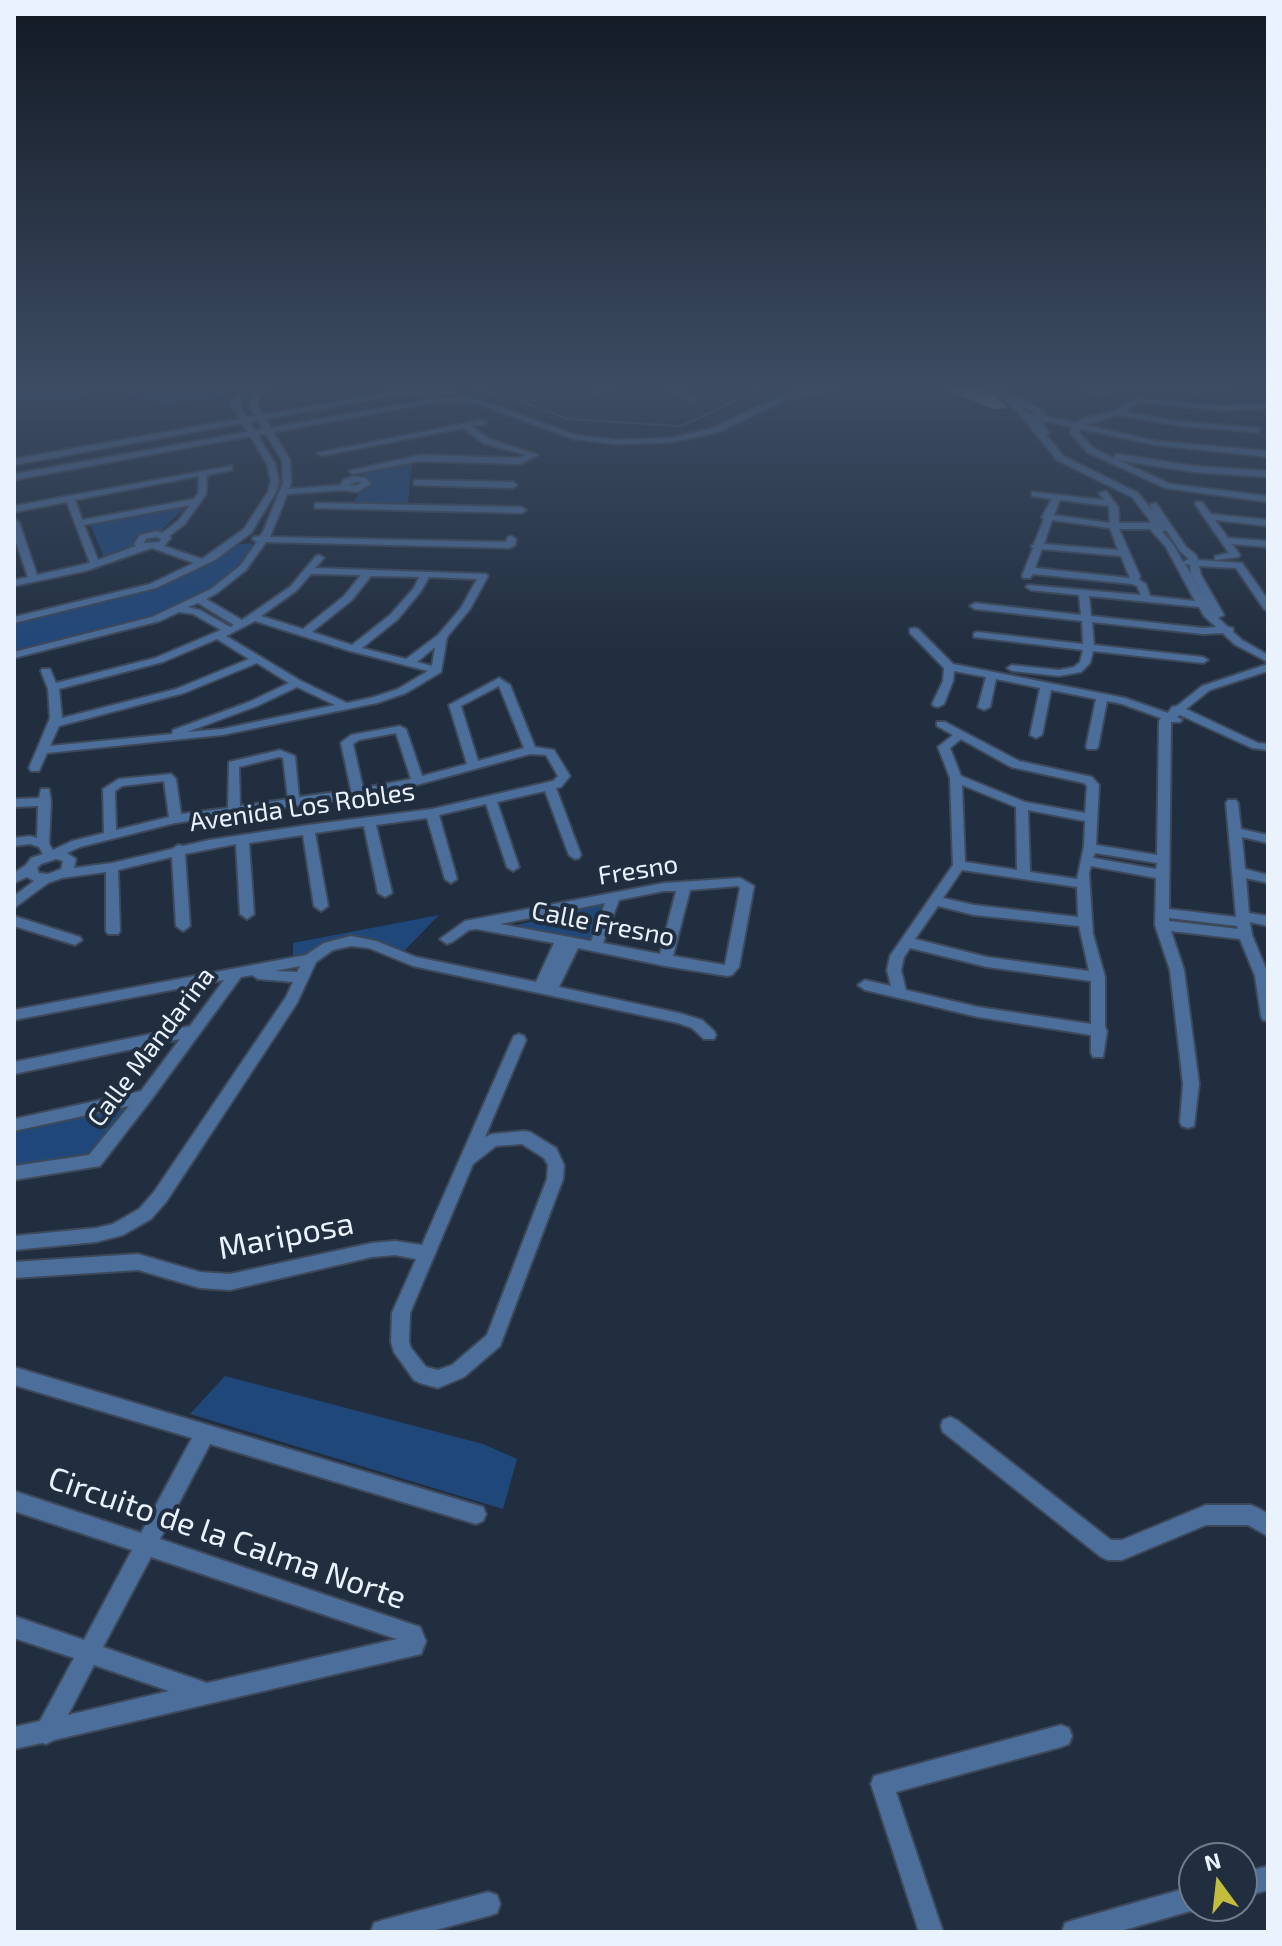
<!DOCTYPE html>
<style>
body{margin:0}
#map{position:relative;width:1282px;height:1946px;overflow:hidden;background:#212e3f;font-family:"Exo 2",sans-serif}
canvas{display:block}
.frame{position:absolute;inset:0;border:16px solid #eaf2fe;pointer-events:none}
.north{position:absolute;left:1178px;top:1842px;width:80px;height:80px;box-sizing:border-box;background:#212e3f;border:2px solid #717c8b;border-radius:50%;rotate:345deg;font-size:22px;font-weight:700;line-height:32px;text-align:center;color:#eaf2fe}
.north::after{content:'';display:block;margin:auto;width:28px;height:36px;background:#c3bd3e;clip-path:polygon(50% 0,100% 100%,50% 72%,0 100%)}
</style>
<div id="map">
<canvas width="1282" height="1946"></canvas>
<div class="frame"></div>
<div class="north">N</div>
</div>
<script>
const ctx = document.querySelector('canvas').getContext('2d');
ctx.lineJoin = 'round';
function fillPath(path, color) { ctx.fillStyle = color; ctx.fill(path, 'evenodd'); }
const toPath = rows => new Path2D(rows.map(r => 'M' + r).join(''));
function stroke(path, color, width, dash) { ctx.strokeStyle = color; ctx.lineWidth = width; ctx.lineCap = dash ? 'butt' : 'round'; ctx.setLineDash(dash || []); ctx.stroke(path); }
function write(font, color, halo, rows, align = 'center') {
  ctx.font = font + ' "Exo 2",sans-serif'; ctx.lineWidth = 8; ctx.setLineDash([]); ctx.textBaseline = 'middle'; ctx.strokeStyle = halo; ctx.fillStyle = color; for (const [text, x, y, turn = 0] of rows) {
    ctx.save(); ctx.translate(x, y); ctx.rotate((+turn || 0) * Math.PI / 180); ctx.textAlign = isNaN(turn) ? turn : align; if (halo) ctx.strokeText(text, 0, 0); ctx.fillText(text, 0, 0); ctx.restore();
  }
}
fillPath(toPath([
 [14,385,257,385,224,396,163,405,129,394,90,392,74,401,14,399],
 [412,462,408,503,354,502,360,490,371,483,362,476,363,472],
 [188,504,159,533,150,534,136,546,104,558,90,523],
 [250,543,254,546,251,550,224,580,159,615,14,651,14,623,140,593,202,568,236,545],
 [605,904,592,940,508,927],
 [439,915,404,951,359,940,293,957,293,943],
 [125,1107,86,1160,14,1168,14,1128],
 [225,1376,483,1444,517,1459,503,1509,190,1414]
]), '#20477a');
stroke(toPath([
 [452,385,512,398,568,419,681,426,761,389,788,385]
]), '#46546e', 2);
fillPath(toPath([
 [935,385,984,385,1008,408,993,409]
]), '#8292a6');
const minor = toPath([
 [252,385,262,385,241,399,239,404,247,417,256,416,249,405,252,396,266,385,276,385,260,397,257,405,263,415,396,391,451,390,455,392,451,394,396,395,265,419,271,428,437,398,477,399,575,435,618,440,672,438,713,428,782,395,840,385,859,385,787,399,719,432,672,442,618,444,574,439,476,403,437,402,273,432,290,460,291,483,289,489,341,485,343,480,354,476,366,478,371,484,357,492,344,490,287,494,270,537,506,542,508,537,511,536,516,539,515,545,510,548,266,542,246,570,217,593,206,599,242,620,290,587,316,556,319,555,324,558,315,568,486,574,488,576,470,609,447,637,441,672,406,693,377,703,222,735,47,753,39,771,31,771,29,768,50,718,48,689,41,671,42,669,50,669,56,683,155,658,221,630,193,614,179,612,160,621,14,658,14,652,152,617,211,589,240,566,257,542,252,539,254,537,260,536,263,532,283,483,282,460,266,434,258,435,275,464,279,481,276,492,251,533,215,560,156,588,14,623,14,617,150,584,194,563,152,548,85,571,14,586,14,580,28,577,14,536,14,519,19,522,37,575,90,563,67,502,14,512,14,506,232,466,232,470,207,475,206,494,184,525,169,536,171,538,164,546,202,559,244,529,268,492,271,481,267,464,250,436,14,480,14,474,248,432,242,423,14,465,14,459,240,419,231,404,235,396,252,385],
 [258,420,263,429,255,431,250,422,258,420],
 [199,476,198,494,194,499,82,520,75,500,199,476],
 [355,482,360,482,361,483,356,486,349,485,355,482],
 [190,505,178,521,162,533,157,531,140,535,134,544,136,546,98,560,84,525,190,505],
 [156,537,161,539,159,542,144,543,146,539,156,537],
 [311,574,361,575,344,596,303,629,261,616,296,591,311,574],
 [371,576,419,577,414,588,390,615,352,645,312,632,352,600,371,576],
 [429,577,477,579,461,608,438,635,406,659,362,648,398,619,421,591,429,577],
 [198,603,234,625,230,627,200,610,188,607,198,603],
 [255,621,350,651,428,671,398,689,374,697,347,703,301,681,226,636,255,621],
 [217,639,249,659,176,689,62,718,59,689,163,662,217,639],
 [435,647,432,666,417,662,435,647],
 [257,663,289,683,249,702,173,730,172,734,50,746,59,726,184,693,257,663],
 [297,687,335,705,222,729,187,732,257,706,297,687],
 [611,385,626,385,597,393,593,391,611,385],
 [658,385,669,385,697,399,690,401,658,385],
 [987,385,996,385,1012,399,1018,398,1045,411,1044,416,1077,423,1081,419,1114,411,1136,398,1220,406,1268,404,1268,408,1220,410,1138,402,1124,412,1182,422,1259,428,1259,432,1256,432,1182,426,1117,415,1085,425,1156,441,1268,451,1268,457,1156,445,1081,429,1078,432,1093,448,1113,458,1117,454,1194,466,1268,471,1268,477,1194,472,1118,460,1170,484,1268,496,1268,502,1165,488,1087,452,1070,432,1073,427,1040,420,1049,433,1046,435,1063,456,1138,493,1154,513,1149,505,1156,503,1186,547,1196,555,1198,560,1242,563,1268,600,1268,610,1264,609,1236,568,1199,566,1201,575,1224,615,1218,618,1228,627,1233,628,1233,632,1242,640,1268,655,1268,662,1234,644,1223,633,1203,634,1092,622,1094,645,1203,657,1208,660,1203,663,1093,651,1090,663,1081,672,1059,676,1012,671,1007,668,1012,665,1059,670,1074,667,1080,662,1083,650,974,637,974,633,978,632,1083,644,1082,621,975,609,970,606,975,603,1081,615,1079,595,1031,590,1026,587,1028,585,1141,595,1137,586,1132,584,1033,574,1030,578,1024,578,1022,576,1033,548,1031,546,1034,544,1044,519,1042,517,1052,499,1032,496,1032,492,1104,500,1099,493,1106,491,1118,507,1119,523,1150,523,1149,519,1132,497,1057,460,1018,412,987,385],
 [1021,406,1037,414,1029,415,1021,406],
 [1060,500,1109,506,1110,523,1054,515,1060,500],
 [1052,520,1110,528,1118,550,1044,544,1052,520],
 [1119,529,1150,529,1166,547,1195,601,1150,596,1146,584,1139,580,1140,576,1119,529],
 [1166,530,1180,551,1189,559,1183,562,1173,544,1162,532,1166,530],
 [1042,549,1121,556,1130,578,1035,568,1042,549],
 [1185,564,1190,565,1191,575,1213,613,1185,564],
 [1089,596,1199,607,1204,616,1216,627,1203,628,1091,616,1089,596],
 [1068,385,1080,385,1096,391,1115,385,1200,388,1260,385,1200,392,1118,389,1096,396,1068,385],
 [482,420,486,422,485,424,471,426,489,439,538,455,520,464,420,461,353,474,349,471,420,455,519,458,526,455,483,443,463,428,321,456,317,453,482,420],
 [417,480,513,482,517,485,513,488,414,485,414,481,417,480],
 [1196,502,1202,502,1211,514,1268,520,1268,526,1215,520,1228,538,1268,541,1268,547,1232,544,1240,555,1238,557,1215,560,1215,556,1229,553,1195,504,1196,502],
 [318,503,522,507,526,510,522,513,315,508,315,504,318,503],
 [914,628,918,629,953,664,1125,698,1168,713,1172,707,1177,706,1202,686,1268,664,1268,671,1210,690,1186,709,1258,743,1268,744,1268,750,1252,748,1180,715,1177,717,1182,720,1180,722,1171,722,1169,909,1236,917,1226,803,1228,800,1236,800,1238,803,1241,829,1268,835,1268,843,1242,837,1245,869,1268,875,1268,883,1246,878,1249,913,1268,916,1268,926,1250,922,1252,935,1268,974,1268,1021,1263,1020,1261,1016,1255,976,1240,939,1171,931,1184,970,1199,1084,1194,1126,1188,1128,1182,1126,1180,1122,1183,1084,1170,970,1155,925,1156,878,1091,866,1089,873,1093,934,1105,977,1105,1027,1107,1031,1103,1057,1093,1057,1091,1053,1091,1035,978,1017,865,990,858,985,865,980,891,986,887,970,890,956,953,865,950,778,938,747,953,735,937,726,937,722,945,722,1019,761,1092,777,1099,785,1096,845,1157,855,1159,721,1161,718,1122,704,1107,701,1098,747,1096,749,1088,749,1086,747,1096,699,1051,690,1042,735,1036,738,1030,735,1040,688,996,679,990,707,984,710,978,707,986,677,954,671,953,681,944,704,938,707,934,706,932,704,943,681,944,668,910,633,910,629,914,628],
 [961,739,1011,767,1084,783,1087,786,1085,813,1025,802,961,776,950,748,961,739],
 [962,785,1016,807,1017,870,965,862,962,785],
 [1028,810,1085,821,1084,846,1077,879,1030,872,1028,810],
 [1095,853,1157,863,1156,869,1093,858,1095,853],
 [962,870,1077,887,1078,917,974,905,943,898,962,870],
 [938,906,974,915,1079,926,1089,971,987,957,915,939,938,906],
 [1169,918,1237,926,1238,929,1169,921,1169,918],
 [910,948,987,967,1091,981,1091,1024,978,1007,906,990,901,970,904,957,910,948],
 [499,678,510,685,535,747,554,750,570,776,561,787,556,788,581,855,579,858,575,859,569,855,545,791,497,802,519,867,513,871,507,867,486,804,439,815,457,879,451,883,445,879,427,818,376,825,392,893,385,897,378,893,364,826,315,833,328,906,321,911,314,906,303,835,249,843,254,914,247,919,240,914,236,844,185,854,190,926,183,931,176,926,172,857,118,870,120,931,118,934,108,934,106,931,106,872,62,878,48,883,14,908,14,896,34,881,27,877,14,883,14,873,26,865,31,858,43,854,39,847,30,844,14,846,14,838,30,836,37,838,38,806,14,807,14,799,39,798,41,789,49,789,51,802,49,844,53,850,72,841,104,833,103,789,119,779,171,774,176,779,181,814,228,808,229,762,280,750,295,756,299,797,351,790,341,743,343,741,351,735,400,726,406,729,422,776,467,764,449,705,499,678],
 [499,686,524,748,478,761,461,706,499,686],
 [396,733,411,779,363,788,353,744,359,740,396,733],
 [530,754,546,755,558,776,553,781,432,809,308,825,209,840,183,846,178,845,172,849,112,863,74,868,76,859,67,853,80,847,175,823,391,792,530,754],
 [279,757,283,758,288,799,240,806,239,767,279,757],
 [164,781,169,817,116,830,115,791,122,786,164,781],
 [56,859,63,861,61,869,48,874,39,873,37,868,41,864,56,859],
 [740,878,754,886,739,967,732,975,727,976,665,966,578,948,559,987,679,1013,702,1020,714,1031,716,1035,714,1039,704,1039,692,1028,678,1023,413,966,369,948,351,946,333,950,316,962,297,1003,166,1202,151,1219,123,1235,96,1242,14,1250,14,1236,96,1228,113,1224,139,1209,154,1192,286,997,293,982,258,979,252,975,241,977,151,1100,100,1166,14,1180,14,1166,89,1155,129,1106,14,1131,14,1119,141,1091,180,1039,14,1074,14,1062,190,1026,224,980,14,1020,14,1010,306,955,324,943,351,936,376,941,416,957,536,982,554,943,476,929,469,930,452,942,447,944,440,939,465,921,664,883,740,878],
 [738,886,740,888,725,965,673,956,690,890,738,886],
 [664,891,676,891,660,954,603,943,619,900,664,891],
 [605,903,591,941,500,924,605,903],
 [300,966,297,972,275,971,300,966],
 [14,916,80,937,82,940,75,945,14,926,14,916],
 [519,1034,524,1036,526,1040,485,1137,492,1134,524,1131,530,1132,556,1148,564,1165,563,1179,500,1346,464,1377,438,1388,420,1383,414,1380,394,1352,391,1342,392,1313,416,1259,395,1255,372,1257,230,1290,200,1288,138,1270,14,1278,14,1262,138,1254,200,1272,230,1274,372,1243,395,1241,422,1245,512,1040,514,1036,519,1034],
 [522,1144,544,1158,548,1165,547,1179,487,1335,452,1365,438,1370,426,1367,411,1348,409,1342,410,1313,473,1164,496,1146,522,1144],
 [14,1367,483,1507,486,1514,483,1521,476,1524,210,1444,160,1539,420,1627,426,1641,421,1654,54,1740,46,1744,42,1743,14,1749,14,1727,40,1721,74,1658,14,1638,14,1616,84,1640,132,1550,14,1511,14,1491,141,1533,192,1438,14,1385,14,1367],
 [151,1557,397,1639,207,1683,103,1647,151,1557],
 [94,1665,169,1691,68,1715,94,1665],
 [950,1417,957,1420,1111,1540,1122,1540,1206,1505,1251,1505,1258,1508,1268,1514,1268,1536,1248,1525,1206,1525,1122,1560,1108,1560,1101,1557,943,1432,941,1426,943,1420,950,1417],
 [1061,1725,1069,1728,1072,1736,1069,1744,1061,1747,896,1792,943,1932,919,1932,871,1784,874,1776,1061,1725],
 [1268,1866,1268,1890,1242,1897,1242,1873,1268,1866],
 [1194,1886,1194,1906,1203,1906,1194,1910,1117,1932,1062,1932,1065,1923,1074,1920,1194,1886],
 [488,1892,497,1895,500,1904,497,1913,488,1916,428,1932,371,1932,374,1923,383,1920,488,1892]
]);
stroke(minor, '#3d495a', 4);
fillPath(minor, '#4c6e9b');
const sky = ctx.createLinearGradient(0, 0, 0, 658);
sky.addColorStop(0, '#121923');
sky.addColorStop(0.59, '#3d4c63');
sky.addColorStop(1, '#3d4c6300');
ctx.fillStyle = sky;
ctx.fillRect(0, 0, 1282, 658);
write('26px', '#eaf2fe', '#212e3f', [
 ["Avenida Los Robles",302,807,-8],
 ["Fresno",638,870,-9],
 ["Calle Fresno",603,924,11],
 ["Calle Mandarina",151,1047,-53]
]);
write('32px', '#eaf2fe', '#212e3f', [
 ["Mariposa",286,1236,-11],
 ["Circuito de la Calma Norte",227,1538,19]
]);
</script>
